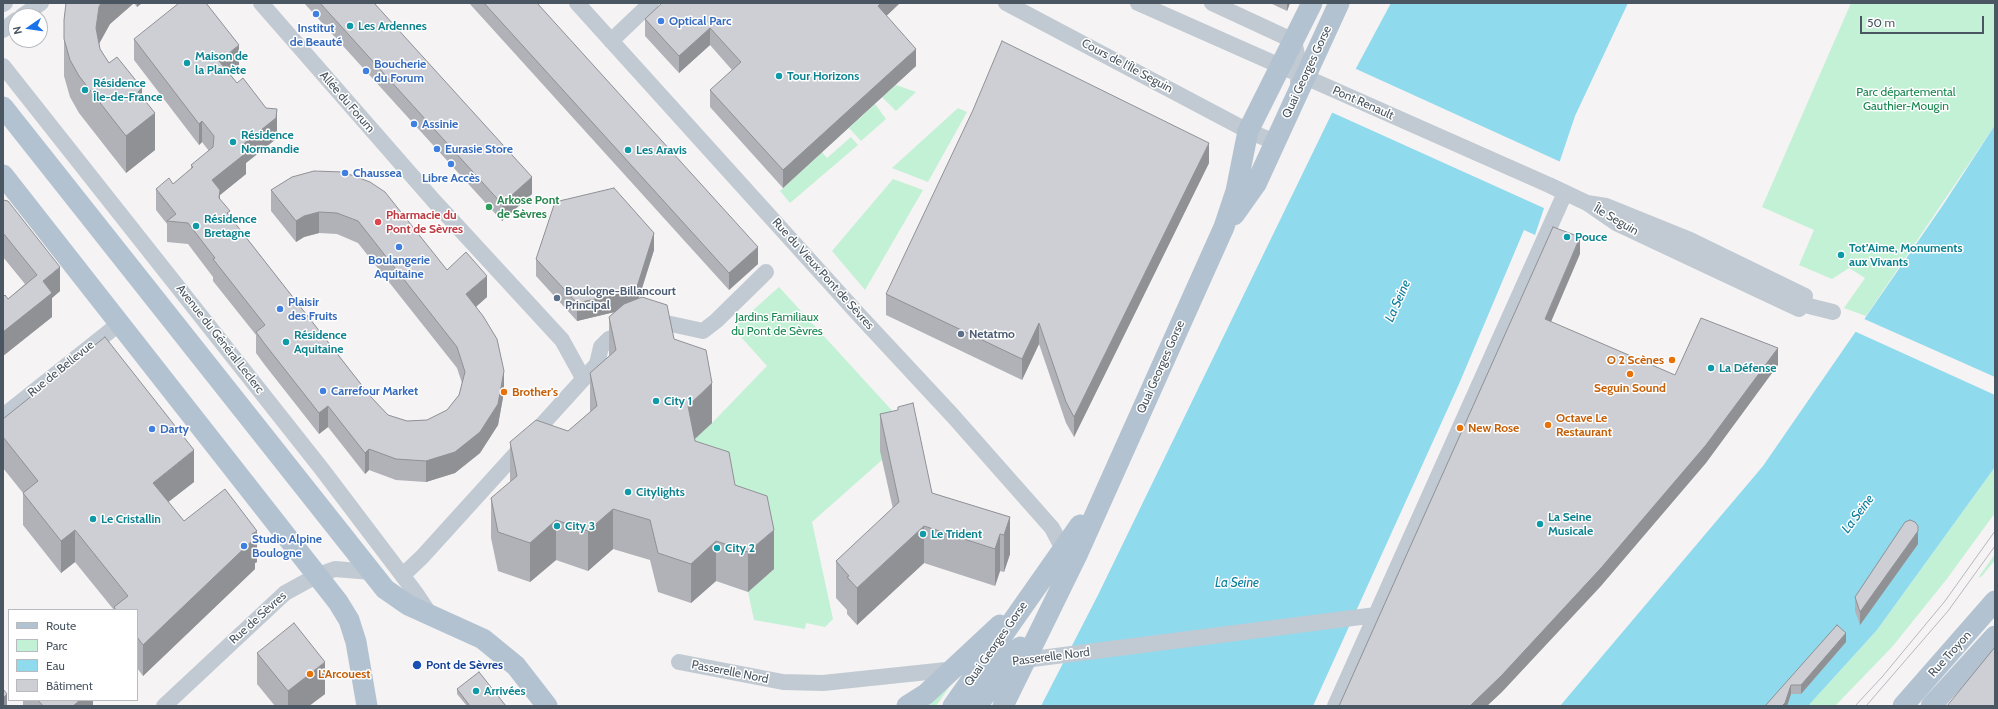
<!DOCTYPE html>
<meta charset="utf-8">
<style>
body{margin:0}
#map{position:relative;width:1998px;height:709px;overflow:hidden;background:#f5f3f3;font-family:Cabin,sans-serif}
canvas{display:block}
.frame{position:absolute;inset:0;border:4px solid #4a5661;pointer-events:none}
.legend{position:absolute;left:8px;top:609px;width:130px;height:92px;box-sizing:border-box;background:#fff;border:1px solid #b7bbc0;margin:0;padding:5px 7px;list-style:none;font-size:12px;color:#4a5661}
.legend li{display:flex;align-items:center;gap:8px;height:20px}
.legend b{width:20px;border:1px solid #b7bbc0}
.north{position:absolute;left:8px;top:8px;width:40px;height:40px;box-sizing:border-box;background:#fff;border:1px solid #b7bbc0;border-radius:50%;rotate:257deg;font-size:11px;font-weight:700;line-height:16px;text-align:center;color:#4a5661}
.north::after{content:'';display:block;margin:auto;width:14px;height:18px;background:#1a73e8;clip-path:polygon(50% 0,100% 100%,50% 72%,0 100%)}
.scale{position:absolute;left:1860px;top:16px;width:124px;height:18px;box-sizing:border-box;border:2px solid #4a5661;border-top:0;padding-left:5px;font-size:12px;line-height:14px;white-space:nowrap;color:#4a5661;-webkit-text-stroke:3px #fff;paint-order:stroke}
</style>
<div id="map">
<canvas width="1998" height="709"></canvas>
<div class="frame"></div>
<ul class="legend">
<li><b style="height:5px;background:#b3c2d1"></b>Route</li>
<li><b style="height:11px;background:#c3f1d5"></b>Parc</li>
<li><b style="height:11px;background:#90daee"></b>Eau</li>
<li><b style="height:11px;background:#cdcfd5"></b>Bâtiment</li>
</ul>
<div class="north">N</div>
<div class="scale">50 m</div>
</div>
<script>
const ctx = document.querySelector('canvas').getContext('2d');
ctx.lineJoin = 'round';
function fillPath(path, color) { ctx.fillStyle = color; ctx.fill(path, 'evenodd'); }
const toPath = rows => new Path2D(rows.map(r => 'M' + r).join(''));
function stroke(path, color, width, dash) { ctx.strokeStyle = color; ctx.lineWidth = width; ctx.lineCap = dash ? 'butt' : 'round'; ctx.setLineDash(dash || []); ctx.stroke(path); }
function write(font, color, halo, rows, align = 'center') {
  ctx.font = font + ' Cabin,sans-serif'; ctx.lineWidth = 3; ctx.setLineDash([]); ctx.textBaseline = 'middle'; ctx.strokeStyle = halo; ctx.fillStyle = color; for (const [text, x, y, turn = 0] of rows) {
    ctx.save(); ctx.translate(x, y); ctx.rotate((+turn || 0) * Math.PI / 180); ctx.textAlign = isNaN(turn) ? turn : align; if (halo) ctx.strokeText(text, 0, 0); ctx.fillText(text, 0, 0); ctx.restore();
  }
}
fillPath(toPath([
 [1851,3,1995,3,1995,125,1866,316,1844,308,1865,278,1849,268,1832,279,1799,265,1814,230,1762,207],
 [896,85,916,92,896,111,882,97],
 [875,104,886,119,861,141,849,128],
 [958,108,967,112,928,182,892,168],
 [851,137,858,145,790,203,780,191,822,152,827,158],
 [893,179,923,190,865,290,832,251],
 [779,287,907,427,882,460,812,522,833,619,825,627,806,623,805,629,754,620,748,592,774,569,688,445,712,423,767,366,733,328],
 [1995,467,1995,513,1946,580,1892,647,1835,706,1808,706,1877,630],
 [1995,554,1995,560,1982,576,1978,578],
 [957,676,936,706,919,706]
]), '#c3f1d5');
fillPath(toPath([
 [1391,3,1628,3,1575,116,1535,235,1524,230,1459,384,1313,706,1041,706,1098,595,1332,113],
 [1995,125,1995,467,1877,630,1808,706,1560,706,1763,466,1943,205]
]), '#90daee');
fillPath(toPath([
 [1354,68,1563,163,1546,209,1331,112],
 [1862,318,1995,377,1995,395,1854,331]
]), '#f5f3f3');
stroke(toPath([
 [261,3,434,201,562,340,583,378],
 [577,3,859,315,953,416,1052,528,1063,549],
 [1006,3,1248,131,1275,142],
 [1138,3,1549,185,1587,203,1616,223,1799,309,1805,296,1690,240,1606,206,1587,203],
 [1212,3,1294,41,1300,68,1298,82],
 [3,4,5,3],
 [22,16,41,3],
 [3,30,16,20],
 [611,41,651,3],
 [3,66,321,468,415,592,431,616],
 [1801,304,1833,312],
 [3,416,120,323],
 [403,575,422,557,597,364,601,347,609,339,650,323,671,324,703,331,716,321,766,272],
 [1017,661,1376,615],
 [679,662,783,682,823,683,956,669],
 [164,706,285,593,318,575,335,569,371,572],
 [1335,706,1565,193]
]), '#c1cad2', 16);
stroke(toPath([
 [3,107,385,589,408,605,483,639,516,666,547,706],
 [3,175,338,602,349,620,356,642,367,706],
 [1234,215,1256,184,1339,3],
 [907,706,926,694,1000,625],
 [953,706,1080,525],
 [977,706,1020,647],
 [1003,706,1077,555,1224,227,1236,191,1248,131,1312,3],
 [1903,706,1995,601],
 [1931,706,1995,636]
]), '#b3c2d1', 21);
stroke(toPath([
 [1855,706,1882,677,1945,601,1995,531],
 [1866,706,1948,611,1995,546]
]), '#b5b8bd', 1);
fillPath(toPath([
 [66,3,142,3,137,7,134,3,110,24,99,43,100,49,109,63,142,97,155,150,126,173,79,113,70,97,64,76,64,20],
 [304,3,374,3,532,194,502,221],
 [469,3,537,3,758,264,729,290],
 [662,3,900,3,886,16,916,66,783,188,710,107,710,90,732,70,710,45,679,73,645,36,645,19],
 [1270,3,1290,3,1287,11],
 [134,39,239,66,229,74,277,130,276,139,246,163,246,174,220,195,220,199,230,217,371,397,388,415,407,421,427,420,447,410,459,395,462,383,457,368,358,243,337,234,319,233,304,237,296,242,271,211,271,190,292,177,447,270,487,297,476,307,504,392,498,425,480,453,455,473,426,482,396,480,369,470,365,474,328,427,319,434,264,364,256,353,256,335,213,281,213,277,188,244,167,242,167,224,156,210,156,189,173,184,191,169,191,165,209,151,202,142,199,145,134,60],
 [1209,163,1074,437,1066,423,1039,344,1022,380,886,315,886,294],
 [3,200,60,291,52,298,52,317,3,356,3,297,8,299,25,284,3,257],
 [654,250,639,298,674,339,712,423,695,439,695,441,735,485,774,569,748,592,716,581,691,603,658,592,650,560,613,549,588,571,556,560,530,582,498,571,491,538,491,498,510,482,510,442,568,431,590,412,590,373,609,356,609,317,614,312,577,321,536,276,536,259],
 [898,407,932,493,1010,517,1010,554,1004,572,1000,571,995,586,924,563,857,625,847,614,847,610,836,598,836,561,893,509,880,451,880,414,898,411],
 [3,419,194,482,168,502,184,521,257,562,255,563,255,569,143,676,137,668,137,610,114,610,75,562,61,573,23,525,23,493,3,468],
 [1918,544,1860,625,1855,611,1855,597],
 [1846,642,1801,694,1791,694,1787,706,1765,706],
 [257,653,325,694,309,706,275,706,257,684],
 [457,689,506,706,467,706,457,694],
 [23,700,93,700,93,706,23,706]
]), '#b0b2b7');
fillPath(toPath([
 [101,3,134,3,110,24,99,44,96,28,99,7],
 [137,3,142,3,137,7],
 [881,3,900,3,878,24,878,6],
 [1287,3,1290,3,1287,11],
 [710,28,710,45,679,73,679,56],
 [239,45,239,66,219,82,219,61],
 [916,49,916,66,783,188,783,170],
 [142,88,142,123,155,113,155,150,126,173,126,136,138,92],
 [277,109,277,130,276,139,246,163,246,174,220,195,220,211,212,180,241,146],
 [202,121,202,142,199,145,199,124],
 [1209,143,1209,163,1074,437,1074,417],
 [532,177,532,194,502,221,502,204],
 [319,212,319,233,304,237,296,242,296,221,304,216],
 [654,233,654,250,636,307,577,321,577,303],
 [1580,237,1580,254,1545,336,1545,319],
 [758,247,758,264,729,290,729,273],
 [60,267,60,291,52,298,52,317,3,356,3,332,43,281],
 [487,276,487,297,466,315,466,294],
 [1039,323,1039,344,1022,380,1022,359],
 [1778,348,1778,365,1706,463,1601,586,1502,692,1487,706,1470,706],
 [504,371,504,392,498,425,480,453,455,473,426,482,426,461],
 [712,383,712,423,688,445,688,406],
 [328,406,328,427,319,434,319,413],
 [369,449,369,470,365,474,365,453],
 [194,450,194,482,153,514,153,483],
 [613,509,613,549,588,571,588,531],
 [1010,517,1010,554,1004,572,1004,535],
 [556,520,556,560,530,582,530,543],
 [924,526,924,563,857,625,857,588],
 [75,530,75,562,61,573,61,541],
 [774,530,774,569,748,592,748,552],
 [257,531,257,562,255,563,255,569,143,676,143,645,252,534],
 [1918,531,1918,544,1860,625,1860,612],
 [1000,534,1000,571,995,586,995,549],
 [716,541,716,581,691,603,691,564],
 [1846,633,1846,642,1801,694,1801,685],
 [325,662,325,694,309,706,288,706,288,691],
 [1791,685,1791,694,1787,706,1782,706],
 [7,694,7,706,3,706,3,698],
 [80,700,93,700,93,706,73,706]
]), '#909195');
const building = toPath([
 [66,3,101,3,99,7,96,28,100,49,109,63,117,57,142,88,138,92,155,113,126,136,79,76,70,60,64,39,64,20,66,3],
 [179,3,206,3,239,45,219,61,237,83,243,78,266,108,277,109,276,118,241,146,246,153,212,180,220,190,219,198,230,211,227,213,371,397,388,415,407,421,427,420,447,410,459,395,465,372,457,347,358,221,337,213,319,212,304,216,296,221,271,190,292,177,314,171,343,172,370,182,385,192,447,270,466,252,487,276,466,294,483,316,497,339,504,371,498,404,480,432,455,452,426,461,396,459,369,449,365,453,328,406,319,413,264,343,256,332,265,325,213,259,215,258,188,223,167,221,176,214,156,189,169,178,173,184,193,167,191,165,213,147,214,136,202,121,199,124,134,39,179,3],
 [320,3,374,3,532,177,502,204,320,3],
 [484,3,537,3,758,247,729,273,484,3],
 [662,3,881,3,878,6,916,49,783,170,710,90,741,62,710,28,679,56,645,19,662,3],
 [1002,41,1209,143,1074,417,1066,402,1039,323,1022,359,886,294,973,110,1002,41],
 [614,188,654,233,636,290,577,303,536,259,555,202,614,188],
 [3,200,8,201,60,267,43,281,52,293,3,332,3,297,5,295,8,299,37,275,3,233,3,200],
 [1553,227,1580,237,1545,319,1675,375,1701,318,1778,348,1706,445,1601,568,1502,675,1470,706,1339,706,1553,227],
 [642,297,667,305,674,339,706,350,712,383,688,406,695,441,729,452,735,485,767,496,774,530,748,552,716,541,691,564,658,553,650,520,613,509,588,531,556,520,530,543,498,532,491,498,517,476,510,442,536,420,568,431,597,406,590,373,616,350,609,317,624,304,642,297],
 [105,337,194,450,153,483,184,521,225,489,257,531,252,534,255,538,143,645,137,637,137,610,116,610,114,607,128,596,75,530,61,541,23,493,38,481,3,437,3,419,105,337],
 [913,403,932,493,1010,517,1004,535,1000,534,995,549,924,526,857,588,847,577,849,576,836,561,899,502,880,414,898,410,898,407,913,403],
 [1910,520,1915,522,1918,526,1918,531,1860,612,1855,597,1905,522,1910,520],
 [294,623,325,662,288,691,257,653,294,623],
 [1837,625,1846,633,1801,685,1791,685,1785,703,1782,706,1765,706,1837,625],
 [1995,647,1995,706,1947,706,1995,647],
 [479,672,506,706,470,706,457,689,479,672],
 [3,689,7,694,3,698,3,689],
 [38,700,80,700,73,706,43,706,38,700]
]);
fillPath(building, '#cdcfd5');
stroke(building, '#909195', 1);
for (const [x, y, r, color] of [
 [316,14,4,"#3f7fe0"],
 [661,21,4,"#3f7fe0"],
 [350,26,4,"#0f9aa8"],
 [187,63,4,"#0f9aa8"],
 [366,71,4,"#3f7fe0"],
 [779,76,4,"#0f9aa8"],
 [85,90,4,"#0f9aa8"],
 [414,124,4,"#3f7fe0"],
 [233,142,4,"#0f9aa8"],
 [437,149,4,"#3f7fe0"],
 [628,150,4,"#0f9aa8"],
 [451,164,4,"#3f7fe0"],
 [345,173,4,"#3f7fe0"],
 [489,207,4,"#2e9e5b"],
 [378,222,4,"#e0444e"],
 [196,226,4,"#0f9aa8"],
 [1567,237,4,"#0f9aa8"],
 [399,247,4,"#3f7fe0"],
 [1841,255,4,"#0f9aa8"],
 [557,298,4,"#5c6f8a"],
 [280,309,4,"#3f7fe0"],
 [961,334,4,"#5c6f8a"],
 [286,342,4,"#0f9aa8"],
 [1672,360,4,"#e8710a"],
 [1711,368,4,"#0f9aa8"],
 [1630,374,4,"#e8710a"],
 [323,391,4,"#3f7fe0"],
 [504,392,4,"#e8710a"],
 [656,401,4,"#0f9aa8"],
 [1548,425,4,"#e8710a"],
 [1460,428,4,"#e8710a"],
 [152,429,4,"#3f7fe0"],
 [628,492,4,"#0f9aa8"],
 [93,519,4,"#0f9aa8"],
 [1540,524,4,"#0f9aa8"],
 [557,526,4,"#0f9aa8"],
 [923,534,4,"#0f9aa8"],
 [244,546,4,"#3f7fe0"],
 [717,548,4,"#0f9aa8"],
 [417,665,5,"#1a4fb4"],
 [310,674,4,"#e8710a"],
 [476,691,4,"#0f9aa8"]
]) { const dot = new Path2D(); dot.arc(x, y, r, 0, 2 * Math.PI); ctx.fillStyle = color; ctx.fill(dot); stroke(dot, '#fff', 1.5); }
write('bold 12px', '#366cbe', '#fff', [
 ["Optical Parc",669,21],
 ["Institut",316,28,"center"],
 ["de Beauté",316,42,"center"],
 ["Boucherie",374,64],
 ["du Forum",374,78],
 ["Assinie",422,124],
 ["Eurasie Store",445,149],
 ["Chaussea",353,173],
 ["Libre Accès",451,178,"center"],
 ["Boulangerie",399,260,"center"],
 ["Aquitaine",399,274,"center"],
 ["Plaisir",288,302],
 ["des Fruits",288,316],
 ["Carrefour Market",331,391],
 ["Darty",160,429],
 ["Studio Alpine",252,539],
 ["Boulogne",252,553]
], 'left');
write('bold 12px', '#0d838f', '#fff', [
 ["Les Ardennes",358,26],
 ["Maison de",195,56],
 ["la Planète",195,70],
 ["Tour Horizons",787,76],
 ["Résidence",93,83],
 ["Île-de-France",93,97],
 ["Résidence",241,135],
 ["Normandie",241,149],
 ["Les Aravis",636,150],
 ["Résidence",204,219],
 ["Bretagne",204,233],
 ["Pouce",1575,237],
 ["Tot’Aime, Monuments",1849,248],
 ["aux Vivants",1849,262],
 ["Résidence",294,335],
 ["Aquitaine",294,349],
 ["La Défense",1719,368],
 ["City 1",664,401],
 ["Citylights",636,492],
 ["La Seine",1548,517],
 ["Musicale",1548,531],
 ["Le Cristallin",101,519],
 ["City 3",565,526],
 ["Le Trident",931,534],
 ["City 2",725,548],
 ["Arrivées",484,691]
], 'left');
write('12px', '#4a5661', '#fff', [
 ["Cours de l'Île Seguin",1127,66,28],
 ["Quai Georges Gorse",1307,72,-65],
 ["Allée du Forum",347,102,49],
 ["Pont Renault",1363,103,24],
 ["Île Seguin",1616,220,30],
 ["Rue du Vieux Pont de Sèvres",823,274,48],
 ["Avenue du Général Leclerc",220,339,52],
 ["Quai Georges Gorse",1161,367,-66],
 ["Rue de Bellevue",61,369,-39],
 ["Rue de Sèvres",258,618,-42],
 ["Quai Georges Gorse",996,644,-55],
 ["Rue Troyon",1950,654,-48],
 ["Passerelle Nord",1051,657,-7],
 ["Passerelle Nord",730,672,11]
]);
write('12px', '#17864f', '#fff', [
 ["Parc départemental",1906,92],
 ["Gauthier-Mougin",1906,106],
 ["Jardins Familiaux",777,317],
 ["du Pont de Sèvres",777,331]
]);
write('bold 12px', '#27864d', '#fff', [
 ["Arkose Pont",497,200],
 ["de Sèvres",497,214]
], 'left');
write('bold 12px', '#be3a42', '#fff', [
 ["Pharmacie du",386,215],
 ["Pont de Sèvres",386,229]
], 'left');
write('bold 12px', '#4e5e75', '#fff', [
 ["Boulogne-Billancourt",565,291],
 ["Principal",565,305],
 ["Netatmo",969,334]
], 'left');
write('bold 12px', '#c56008', '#fff', [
 ["O 2 Scènes",1664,360,"right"],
 ["Seguin Sound",1630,388,"center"],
 ["Brother's",512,392],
 ["Octave Le",1556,418],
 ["Restaurant",1556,432],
 ["New Rose",1468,428],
 ["L'Arcouest",318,674]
], 'left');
write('bold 12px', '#164399', '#fff', [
 ["Pont de Sèvres",426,665]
], 'left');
write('italic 13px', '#0c7c9b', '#fff', [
 ["La Seine",1398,301,-66],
 ["La Seine",1858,514,-53],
 ["La Seine",1237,583]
]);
</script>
